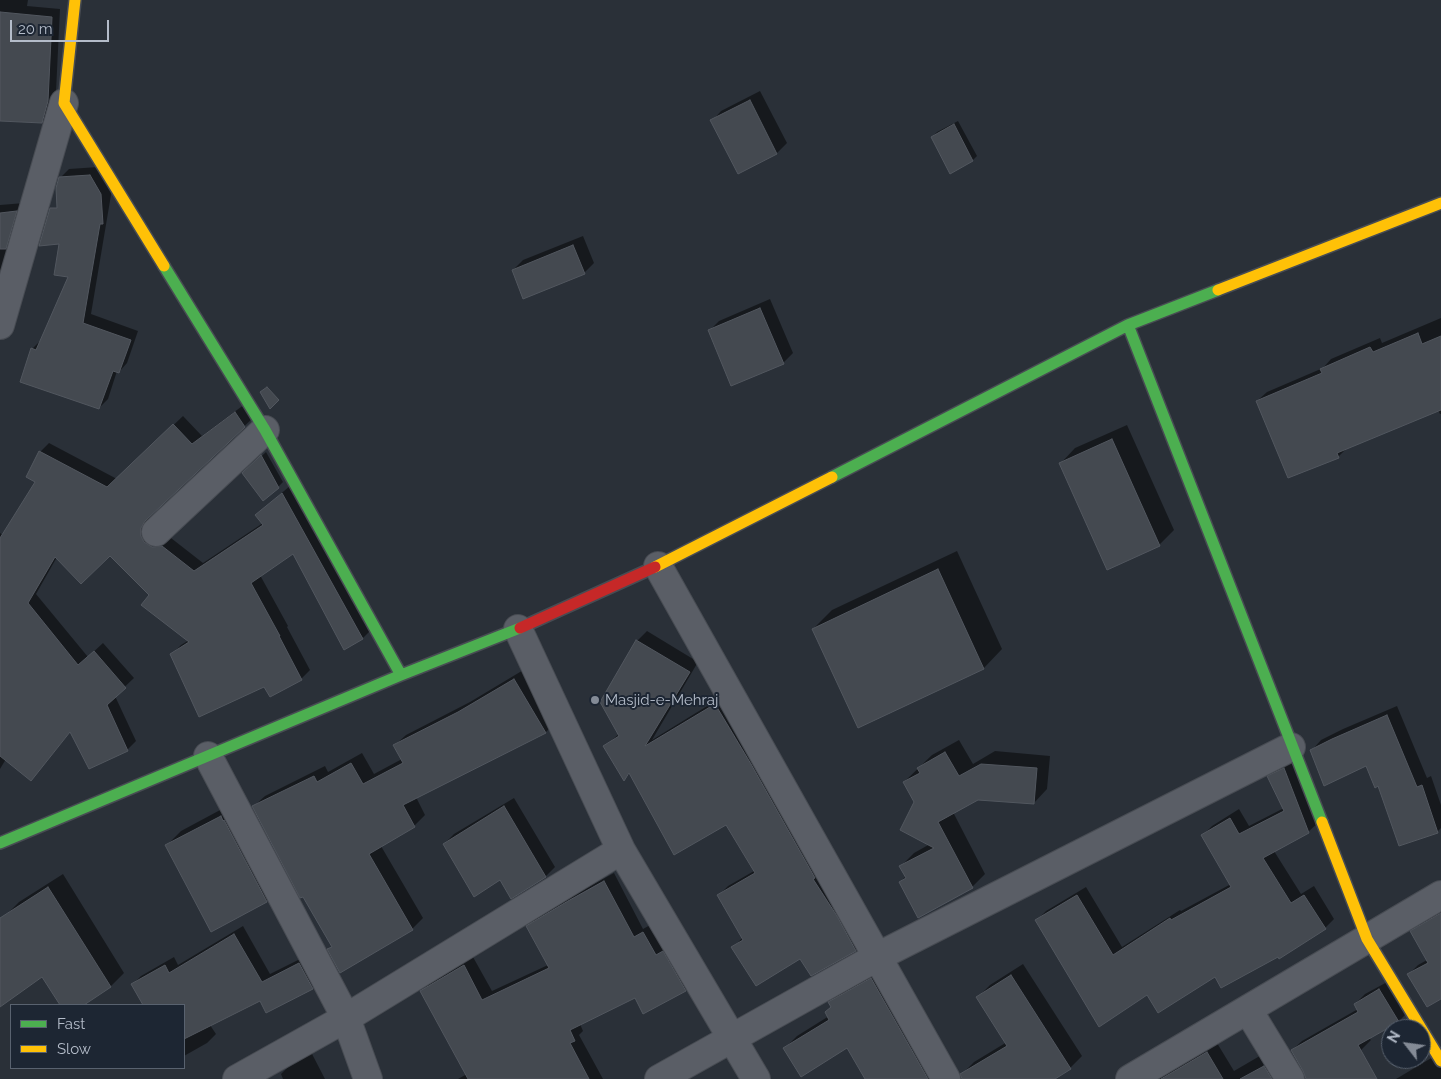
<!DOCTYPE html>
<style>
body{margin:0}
#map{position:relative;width:1441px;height:1079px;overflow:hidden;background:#2a3038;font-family:Raleway,sans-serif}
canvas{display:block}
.legend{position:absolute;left:10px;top:1004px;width:175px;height:65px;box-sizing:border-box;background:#1d2633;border:1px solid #59626f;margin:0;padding:6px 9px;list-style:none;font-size:15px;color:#b4bcc9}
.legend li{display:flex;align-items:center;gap:10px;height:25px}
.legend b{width:25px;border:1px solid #59626f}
.north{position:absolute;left:1381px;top:1019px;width:50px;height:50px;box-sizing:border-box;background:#1d2633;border:1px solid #59626f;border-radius:50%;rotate:300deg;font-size:14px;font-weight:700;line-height:20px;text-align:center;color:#b4bcc9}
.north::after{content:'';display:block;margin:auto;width:18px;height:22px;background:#848b96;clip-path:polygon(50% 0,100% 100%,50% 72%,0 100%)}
.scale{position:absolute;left:10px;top:20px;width:99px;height:22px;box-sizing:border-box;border:2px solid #b4bcc9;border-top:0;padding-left:6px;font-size:15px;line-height:18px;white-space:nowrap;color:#b4bcc9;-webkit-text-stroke:4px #1d2633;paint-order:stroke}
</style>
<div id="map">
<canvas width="1441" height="1079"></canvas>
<ul class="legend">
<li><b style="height:6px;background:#4caf50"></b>Fast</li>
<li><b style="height:6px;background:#ffc107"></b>Slow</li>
</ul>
<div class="north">N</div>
<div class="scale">20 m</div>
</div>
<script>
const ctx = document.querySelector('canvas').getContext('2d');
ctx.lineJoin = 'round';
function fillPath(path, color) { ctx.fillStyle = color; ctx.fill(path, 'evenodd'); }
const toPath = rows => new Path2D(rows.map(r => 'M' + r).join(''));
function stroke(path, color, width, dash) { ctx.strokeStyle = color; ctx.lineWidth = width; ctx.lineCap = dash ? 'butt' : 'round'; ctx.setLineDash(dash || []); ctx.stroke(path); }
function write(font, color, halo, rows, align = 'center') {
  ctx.font = font + ' Raleway,sans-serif'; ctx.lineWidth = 4; ctx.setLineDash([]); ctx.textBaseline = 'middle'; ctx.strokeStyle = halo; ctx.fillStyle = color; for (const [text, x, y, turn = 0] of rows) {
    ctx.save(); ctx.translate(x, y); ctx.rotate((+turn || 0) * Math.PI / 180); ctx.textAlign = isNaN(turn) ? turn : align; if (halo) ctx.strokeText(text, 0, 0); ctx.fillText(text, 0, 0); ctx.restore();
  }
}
fillPath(toPath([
 [0,0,28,0,27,6,60,9,56,92,50,113,42,122,0,120],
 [760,91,787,143,777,153,738,173,712,121,721,111],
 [958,121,977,156,973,160,932,137,937,132],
 [98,167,112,189,91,314,138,331,127,363,119,372,117,371,108,399,99,408,32,349,41,340,69,276,84,200,60,178,69,169],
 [24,203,0,288,0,205],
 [583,236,594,263,584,273,513,270,523,260],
 [770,299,793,353,783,363,709,331,719,321],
 [1441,318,1441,414,1440,414,1438,410,1348,447,1338,457,1257,401,1267,392,1323,368,1331,359,1380,338,1382,343],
 [245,404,253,418,153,512,149,518,149,527,161,539,171,538,203,563,263,523,256,515,291,485,371,630,363,638,294,552,260,575,288,626,287,627,310,670,301,679,265,685,172,654,181,645,189,640,150,595,110,554,57,557,36,594,88,657,103,643,134,678,115,696,136,741,127,750,71,731,39,770,6,759,0,769,0,533,3,535,36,481,40,452,49,443,117,479,183,416,202,436],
 [1127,425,1174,530,1159,545,1061,463,1075,448],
 [266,452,283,482,278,487,244,473],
 [957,551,1002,649,984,668,858,727,813,629,832,610],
 [647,631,698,662,652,740,725,695,865,940,855,950,733,948,743,937,718,896,728,886,754,871,726,824,630,773,625,779,605,746,619,734,637,641],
 [525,669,557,721,546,732,416,797,425,815,414,826,381,846,423,918,412,929,329,949,332,946,254,806,265,796,325,766,328,772,362,753,374,774,402,759,395,745,406,735,470,702],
 [1397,706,1427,778,1431,776,1441,805,1441,828,1437,832,1379,785,1366,764,1312,750,1321,740,1343,729],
 [959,740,973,764,995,751,1050,756,1047,789,1034,803,978,799,953,812,985,874,972,887,900,882,906,876,901,866,914,853,930,844,915,801,904,782,932,755],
 [1293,760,1318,823,1308,832,1274,851,1301,894,1314,886,1334,919,1325,928,1278,955,1215,975,1147,994,1037,920,1046,911,1086,887,1122,947,1180,910,1181,911,1231,884,1203,835,1212,826,1239,809,1249,826,1284,808,1269,777,1278,767],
 [514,798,555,867,546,876,501,879,444,844,454,834],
 [235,802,281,886,266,901,211,930,166,846,181,831],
 [614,873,643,929,652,924,694,981,685,990,635,997,580,1024,583,1031,579,1035,603,1079,458,1079,467,1074,422,991,431,982,473,957,492,991,548,965,527,927,536,918,579,892],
 [63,874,124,973,111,986,82,1005,61,1005,42,975,0,1006,0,956,5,916,19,902],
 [1441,910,1441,998,1408,975,1418,965,1427,960,1412,932,1421,922],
 [243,926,270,974,308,955,321,979,312,988,260,999,210,1025,216,1034,207,1043,184,1056,184,1005,144,1005,133,984,141,976,174,957,178,965],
 [1023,964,1082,1056,1070,1068,1053,1079,963,1079,962,1074,974,1062,1007,1042,978,997,990,985],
 [884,967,949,1079,867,1079,847,1047,785,1048,797,1036,829,1016,826,1012,832,1006,830,1002,842,991],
 [1389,981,1408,1012,1399,1021,1369,1038,1371,1040,1361,1050,1330,1068,1292,1050,1302,1041,1358,1009,1355,1004,1365,994],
 [1217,1043,1234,1071,1270,1050,1288,1079,1159,1079,1163,1075],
 [311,1052,325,1079,283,1079,281,1074,290,1065],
 [1438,1054,1441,1058,1441,1079,1396,1079]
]), '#0007');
const building = toPath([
 [0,12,52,17,48,101,42,123,0,121,0,12],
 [750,100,777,154,738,174,710,120,750,100],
 [954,124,973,161,950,174,931,137,954,124],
 [90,175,101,194,103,224,100,224,83,323,131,340,119,373,113,371,99,409,20,382,31,348,36,350,68,277,54,275,59,244,39,246,50,208,57,208,56,188,59,177,90,175],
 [17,211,6,249,0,249,0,213,17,211],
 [573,245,585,274,523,299,512,270,573,245],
 [760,308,784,364,731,386,708,330,760,308],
 [1418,333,1422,344,1441,336,1441,410,1337,453,1339,458,1288,478,1256,401,1322,373,1320,369,1370,347,1373,352,1418,333],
 [267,387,279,400,270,409,260,392,267,387],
 [235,412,245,427,145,521,141,528,141,536,144,542,152,547,162,546,194,571,263,525,255,515,282,493,363,639,344,650,293,554,251,583,280,636,279,636,302,680,270,697,264,687,199,717,170,654,189,642,141,605,149,595,110,556,81,584,55,557,28,603,78,665,94,651,126,688,107,705,128,751,89,769,70,732,31,781,0,756,0,538,35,482,26,477,39,451,107,487,173,424,192,444,235,412],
 [1112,439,1160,546,1107,570,1059,463,1112,439],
 [261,455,279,488,263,501,242,473,261,455],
 [938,569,984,669,858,728,812,629,938,569],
 [636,640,690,672,645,746,715,704,751,764,815,878,813,879,837,916,856,951,811,976,800,959,756,986,731,947,743,940,717,895,755,873,726,825,674,855,629,773,624,781,603,746,619,736,600,702,636,640],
 [514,679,546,733,403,805,415,827,369,854,413,930,340,973,327,949,332,947,303,897,300,898,252,806,314,776,317,782,351,763,363,784,403,763,393,745,458,712,514,679],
 [1387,715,1417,787,1422,785,1438,833,1399,846,1378,786,1375,788,1366,766,1324,786,1310,750,1332,739,1387,715],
 [945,752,959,776,981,764,1037,768,1034,804,978,800,938,822,973,888,918,918,899,882,906,878,899,866,934,848,900,830,914,802,903,782,920,773,917,768,945,752],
 [1284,768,1309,833,1263,858,1291,903,1304,895,1326,929,1279,959,1278,957,1221,988,1215,977,1158,1013,1147,995,1099,1027,1035,920,1077,895,1113,955,1170,918,1171,920,1231,887,1201,835,1230,818,1239,834,1284,811,1267,776,1284,768],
 [504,806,546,877,511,899,500,880,474,897,443,844,504,806],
 [221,816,223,821,224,820,267,902,211,932,165,845,221,816],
 [604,881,634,937,643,932,656,955,663,951,686,991,643,1014,635,998,570,1030,575,1041,570,1043,589,1079,468,1079,420,991,464,965,482,1000,549,968,526,926,568,901,604,881],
 [48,887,111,987,84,1005,60,1005,42,977,0,1007,0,918,48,887],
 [1441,913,1441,999,1427,1007,1407,974,1428,963,1410,931,1441,913],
 [234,934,262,982,299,963,313,989,266,1013,260,1001,184,1039,184,1005,143,1005,131,984,165,965,169,973,234,934],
 [1011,975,1071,1069,1055,1079,962,1079,960,1074,1007,1046,976,997,1011,975],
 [871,978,928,1079,865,1079,847,1048,801,1077,783,1048,829,1020,825,1012,831,1007,828,1002,871,978],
 [1379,989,1399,1022,1358,1045,1377,1079,1306,1079,1303,1071,1291,1050,1358,1012,1354,1004,1379,989],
 [1207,1052,1223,1079,1161,1079,1207,1052],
 [1264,1066,1272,1079,1240,1079,1264,1066]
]);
fillPath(building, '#444950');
stroke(building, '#52575f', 1);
const street = toPath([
 [0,325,64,103],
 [156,532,265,430],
 [658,566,946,1079],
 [518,629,621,850,756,1079],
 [208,756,346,1018,368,1079],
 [1248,1010,1290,1079],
 [237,1079,346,1018,621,850],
 [659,1079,877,957,1291,747],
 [1130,1079,1441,895]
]);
const fast = toPath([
 [164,266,265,430,401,675],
 [1128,325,1322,822],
 [832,477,1128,325,1218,290],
 [0,843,401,675,520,628]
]);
const slow = toPath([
 [75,0,64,103,164,266],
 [1218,290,1441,203],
 [655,567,832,477],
 [1322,822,1367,939,1441,1061]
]);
const jam = toPath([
 [520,628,655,567]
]);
stroke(street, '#484c53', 30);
stroke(fast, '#484c53', 14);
stroke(slow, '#484c53', 14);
stroke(jam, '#484c53', 14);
stroke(street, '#5a5e66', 28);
stroke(fast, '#4caf50', 11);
stroke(slow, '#ffc107', 11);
stroke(jam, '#c62828', 11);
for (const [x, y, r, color] of [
 [595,700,5,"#848b96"]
]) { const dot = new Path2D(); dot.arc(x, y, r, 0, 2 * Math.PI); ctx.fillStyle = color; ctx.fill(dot); stroke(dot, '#1d2633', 2); }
write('15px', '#b4bcc9', '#1d2633', [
 ["Masjid-e-Mehraj",605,700]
], 'left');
</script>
